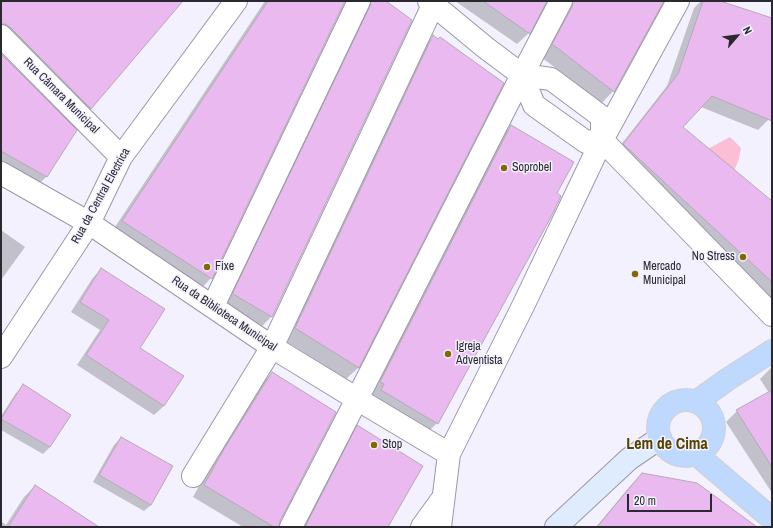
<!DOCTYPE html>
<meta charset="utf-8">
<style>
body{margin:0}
#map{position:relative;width:773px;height:528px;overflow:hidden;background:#f3f1fd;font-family:"Archivo Narrow",sans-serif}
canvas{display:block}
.frame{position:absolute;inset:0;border:2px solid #2a2930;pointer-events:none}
.north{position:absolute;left:717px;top:16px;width:40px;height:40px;-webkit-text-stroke:3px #f3f1fd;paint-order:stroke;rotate:62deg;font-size:11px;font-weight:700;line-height:16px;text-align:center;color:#2a2930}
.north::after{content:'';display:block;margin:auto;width:14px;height:18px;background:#2a2930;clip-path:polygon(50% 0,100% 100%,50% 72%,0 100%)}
.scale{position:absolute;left:627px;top:494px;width:85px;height:18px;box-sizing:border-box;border:2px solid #2a2930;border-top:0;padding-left:5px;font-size:12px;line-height:14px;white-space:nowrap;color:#2a2930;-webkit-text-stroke:3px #f3f1fd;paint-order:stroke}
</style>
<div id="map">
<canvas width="773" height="528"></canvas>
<div class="frame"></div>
<div class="north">N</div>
<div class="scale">20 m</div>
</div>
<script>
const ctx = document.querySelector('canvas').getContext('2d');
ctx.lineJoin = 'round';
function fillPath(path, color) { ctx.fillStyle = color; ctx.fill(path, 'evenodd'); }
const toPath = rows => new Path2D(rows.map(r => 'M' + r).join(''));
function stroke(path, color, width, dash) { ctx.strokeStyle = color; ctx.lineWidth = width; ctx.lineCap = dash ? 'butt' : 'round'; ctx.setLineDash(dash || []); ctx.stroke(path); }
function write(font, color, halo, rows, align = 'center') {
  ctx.font = font + ' "Archivo Narrow",sans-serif'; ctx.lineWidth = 3; ctx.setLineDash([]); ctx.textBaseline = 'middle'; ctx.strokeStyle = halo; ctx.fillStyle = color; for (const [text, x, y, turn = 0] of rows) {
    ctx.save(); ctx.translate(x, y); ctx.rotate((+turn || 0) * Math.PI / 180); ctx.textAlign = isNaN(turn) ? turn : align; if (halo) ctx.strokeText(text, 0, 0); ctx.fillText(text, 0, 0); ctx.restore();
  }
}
fillPath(toPath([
 [730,137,741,148,739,159,727,188,687,160]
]), '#fbbfd5');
fillPath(toPath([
 [1,1,181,1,90,108,79,119,1,41],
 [265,1,344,1,211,278,200,290,111,233],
 [351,1,384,1,272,316,260,328,222,306],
 [455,1,546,1,529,33,517,44],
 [553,1,663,1,613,91,602,103,541,57],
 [701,1,717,1,772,19,772,111,769,119,758,130,701,107,681,128,772,202,772,303,613,155,667,86,694,8],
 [433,37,503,83,358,368,346,379,284,340,421,48],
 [1,55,75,130,46,177,35,188,1,168],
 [511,126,555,193,437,423,425,435,369,394,499,138],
 [1,230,25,247,1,280],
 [101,269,138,348,164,406,154,415,77,365,100,330,71,312,92,279],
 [772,367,772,493,726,422,737,411,769,393,760,379],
 [272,373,279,521,278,527,243,527,193,497,212,462,260,385],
 [23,386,50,447,43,454,1,430,1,416,16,393],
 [358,427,386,527,300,527,346,438],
 [121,438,151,505,144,511,93,482,114,445],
 [642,474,755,527,596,527,630,486],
 [35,486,97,527,1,527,1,521,6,525,24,497]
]), '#0003');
const building = toPath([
 [1,1,183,1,91,109,10,27,5,24,1,24,1,1],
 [268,1,345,1,212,279,122,221,268,1],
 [371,1,386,1,412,20,272,317,233,294,233,292,370,6,371,1],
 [483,1,547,1,530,34,483,1],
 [573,1,664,1,614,92,552,44,572,7,573,1],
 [703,1,720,1,772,18,772,121,712,96,683,127,772,201,772,282,623,144,678,74,703,1],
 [433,35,438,39,440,37,504,83,359,368,295,328,433,35],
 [1,54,77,130,47,177,1,151,1,54],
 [511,125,574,162,557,193,561,196,551,217,438,424,381,390,384,384,380,382,511,125],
 [101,268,165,309,140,348,184,376,164,406,86,355,109,320,80,302,101,268],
 [272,372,336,412,280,521,279,527,274,527,204,485,224,449,272,372],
 [23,384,71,415,50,447,1,419,23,384],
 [772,390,772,467,736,410,772,390],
 [357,425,423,466,388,527,305,527,357,425],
 [121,437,173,466,151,505,99,475,121,437],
 [642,473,697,483,757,527,597,527,642,473],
 [35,485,52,496,99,527,8,527,35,485]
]);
fillPath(building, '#eab9ef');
stroke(building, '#b5a8b7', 1);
const minor = toPath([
 [429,1,486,48,522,75,551,79,602,117,602,140,772,315],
 [1,36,121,157],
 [522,75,534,105,586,142,602,140],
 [1,173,89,223,272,347,357,399,449,454],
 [213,306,359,1],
 [1,357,89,223,121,157,236,1],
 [193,476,272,347,435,1],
 [291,527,357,399,522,75,561,1],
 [422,527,443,498],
 [440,527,449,454,523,306,602,140,678,1]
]);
const secondary = toPath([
 [556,527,629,459,660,438]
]);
const primary = toPath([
 '658 428a28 28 0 1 1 56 0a28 28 0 1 1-56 0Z',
 [696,402,728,379,772,351],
 [696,454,772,519]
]);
stroke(minor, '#9a98aa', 24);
stroke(secondary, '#9a98aa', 24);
stroke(primary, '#d0d0d1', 24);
stroke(minor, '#fff', 22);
stroke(secondary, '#dfecfe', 22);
stroke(primary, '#bfd8fd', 22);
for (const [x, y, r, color] of [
 [504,168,4,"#836903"],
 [743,257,4,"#836903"],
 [207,267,4,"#836903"],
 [635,274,4,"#836903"],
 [448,354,4,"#836903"],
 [374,445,4,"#836903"]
]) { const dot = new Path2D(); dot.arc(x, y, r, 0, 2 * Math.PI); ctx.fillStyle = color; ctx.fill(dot); stroke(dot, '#f3f1fd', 1.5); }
write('12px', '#2a2930', '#f3f1fd', [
 ["Rua Câmara Municipal",61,96,45],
 ["Rua da Central Electrica",101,196,-61],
 ["Rua da Biblioteca Municipal",224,314,34]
]);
write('12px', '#2a2930', '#f3f1fd', [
 ["Soprobel",512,168],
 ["No Stress",735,257,"right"],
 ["Fixe",215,267],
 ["Mercado",643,267],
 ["Municipal",643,281],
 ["Igreja",456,347],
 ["Adventista",456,361],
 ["Stop",382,445]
], 'left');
write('bold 16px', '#554300', '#f3f1fd', [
 ["Lem de Cima",667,445]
]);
</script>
